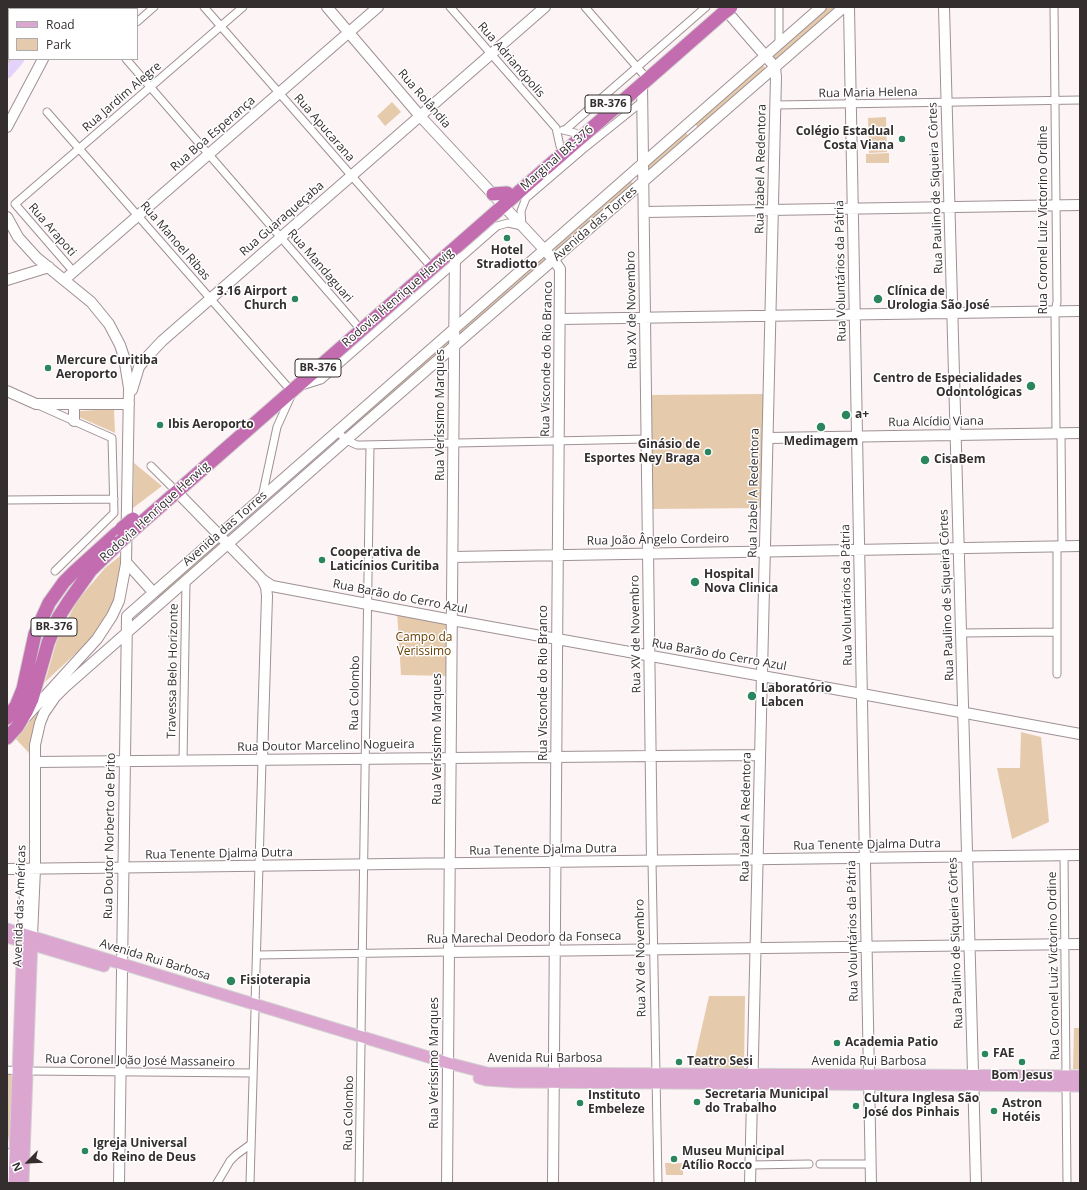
<!DOCTYPE html>
<meta charset="utf-8">
<style>
body{margin:0}
#map{position:relative;width:1087px;height:1190px;overflow:hidden;background:#fdf4f5;font-family:"Open Sans",sans-serif}
canvas{display:block}
.frame{position:absolute;inset:0;border:8px solid #342e2f;pointer-events:none}
.legend{position:absolute;left:8px;top:8px;width:130px;height:52px;box-sizing:border-box;background:#fff;border:1px solid #aeabac;margin:0;padding:5px 7px;list-style:none;font-size:12px;color:#342e2f}
.legend li{display:flex;align-items:center;gap:8px;height:20px}
.legend b{width:20px;border:1px solid #aeabac}
.north{position:absolute;left:8px;top:1142px;width:40px;height:40px;-webkit-text-stroke:3px #fff;paint-order:stroke;rotate:246deg;font-size:11px;font-weight:700;line-height:16px;text-align:center;color:#342e2f}
.north::after{content:'';display:block;margin:auto;width:14px;height:18px;background:#342e2f;clip-path:polygon(50% 0,100% 100%,50% 72%,0 100%)}
</style>
<div id="map">
<canvas width="1087" height="1190"></canvas>
<div class="frame"></div>
<ul class="legend">
<li><b style="height:5px;background:#dba7d0"></b>Road</li>
<li><b style="height:11px;background:#e6caac"></b>Park</li>
</ul>
<div class="north">N</div>
</div>
<script>
const ctx = document.querySelector('canvas').getContext('2d');
ctx.lineJoin = 'round';
function fillPath(path, color) { ctx.fillStyle = color; ctx.fill(path, 'evenodd'); }
const toPath = rows => new Path2D(rows.map(r => 'M' + r).join(''));
function stroke(path, color, width, dash) { ctx.strokeStyle = color; ctx.lineWidth = width; ctx.lineCap = dash ? 'butt' : 'round'; ctx.setLineDash(dash || []); ctx.stroke(path); }
function write(font, color, halo, rows, align = 'center') {
  ctx.font = font + ' "Open Sans",sans-serif'; ctx.lineWidth = 3; ctx.setLineDash([]); ctx.textBaseline = 'middle'; ctx.strokeStyle = halo; ctx.fillStyle = color; for (const [text, x, y, turn = 0] of rows) {
    ctx.save(); ctx.translate(x, y); ctx.rotate((+turn || 0) * Math.PI / 180); ctx.textAlign = isNaN(turn) ? turn : align; if (halo) ctx.strokeText(text, 0, 0); ctx.fillText(text, 0, 0); ctx.restore();
  }
}
fillPath(toPath([
 [7,7,48,7,47,9,9,9,9,59,13,59,7,68],
 [826,7,838,7,775,64,770,56],
 [762,64,768,71,700,130,694,123],
 [392,102,401,112,385,126,377,116],
 [886,117,887,152,869,153,868,118],
 [685,132,691,138,648,174,648,164],
 [889,153,889,163,866,163,866,154],
 [630,180,634,185,557,252,552,247],
 [543,254,549,261,460,338,458,329],
 [449,337,452,345,350,432,347,427],
 [766,394,763,508,651,509,650,395],
 [114,409,115,433,79,417,78,411,80,411],
 [134,463,162,486,133,508],
 [216,541,221,547,159,601,156,596],
 [120,556,120,576,117,588,112,606,102,624,88,642,45,682,57,640,77,601,105,568],
 [397,612,450,622,450,676,401,675],
 [37,714,29,753,15,738],
 [1021,732,1041,737,1049,822,1012,839,997,768,1020,768],
 [709,996,745,996,744,1069,693,1066],
 [1074,1028,1080,1028,1080,1069,1073,1069],
 [7,1074,14,1074,11,1160,7,1127],
 [665,1163,671,1163,671,1164,683,1163,683,1175,666,1175]
]), '#e6caac');
stroke(toPath([
 [55,9,56,8],
 [7,73,19,59]
]), '#e4d2fb', 11);
const street = toPath([
 [81,7,82,9],
 [204,7,427,262],
 [450,7,556,128,560,146],
 [585,7,643,74],
 [1054,7,1057,302,1055,311,1056,433],
 [137,22,154,7],
 [779,44,779,7],
 [126,59,356,324],
 [776,105,1080,100],
 [47,112,286,385],
 [563,130,575,133],
 [565,130,706,7],
 [73,271,15,204,243,7],
 [302,386,321,380,497,226,508,223,522,226,521,211,526,198,582,150,643,101],
 [38,405,112,438,114,513,55,571],
 [337,431,346,440,357,445,362,445,647,439],
 [1061,433,1062,547],
 [151,466,171,486],
 [262,497,277,427,291,396],
 [7,500,114,499],
 [1057,547,1057,674],
 [961,633,1057,632],
 [183,761,186,581],
 [1064,855,1066,1076],
 [652,861,658,1183],
 [257,955,449,952],
 [255,1004,262,760],
 [361,1037,370,445],
 [7,1070,18,1071],
 [27,1071,253,1073],
 [1066,1085,1067,1183],
 [820,1164,871,1164],
 [751,1165,809,1164],
 [217,1183,230,1161,236,1155,251,1144],
 [250,1183,255,1011],
 [359,1183,361,1043]
]);
const secondary = toPath([
 [327,7,420,116,554,260,560,269,553,1183],
 [723,7,775,67,776,77,750,1183],
 [849,7,871,1183],
 [944,7,976,1183],
 [63,9,64,7],
 [642,84,652,861],
 [7,127,43,59],
 [644,212,1080,205],
 [7,217,18,237,27,247,37,258,91,302,109,324,120,345,124,357,129,388,126,564,119,601,112,616,97,639,26,717],
 [7,280,49,267],
 [64,280,378,7],
 [560,319,1080,311],
 [132,390,139,367,146,358,162,341,545,7],
 [7,391,36,404,129,404],
 [74,421,74,404],
 [768,438,1080,433],
 [177,492,263,580,272,586,452,620,862,694,1080,734],
 [453,557,1080,546],
 [126,562,153,592],
 [262,579,266,587,267,596,262,760],
 [35,762,760,755],
 [7,869,1080,855],
 [23,934,26,869],
 [32,936,35,869,35,745,40,723,44,713,55,697,65,687,346,440,844,7],
 [449,952,1080,944],
 [7,1154,11,1183],
 [119,1183,127,616,821,7],
 [447,1183,455,248]
]);
const primary = toPath([
 [7,929,448,1063,487,1073,1080,1076],
 [7,937,104,966],
 [479,1078,486,1080,515,1082,1080,1086],
 [14,1183,23,936],
 [23,1183,32,938]
]);
const highway = toPath([
 [493,194,507,193],
 [132,531,722,14],
 [7,718,16,706,23,689,35,634,49,603,64,582,74,572,117,533],
 [7,738,17,727,26,712,32,699,48,643,58,618,69,601,91,570,120,542]
]);
stroke(street, '#9f9193', 9);
stroke(secondary, '#9f9193', 12);
stroke(primary, '#d2d1d1', 13);
stroke(highway, '#d2d1d1', 15);
stroke(street, '#fff', 7);
stroke(secondary, '#fff', 10);
stroke(primary, '#dba7d0', 11);
stroke(highway, '#c36cb0', 13);
const highwayBridge = toPath([
 [722,14,731,7],
 [121,529,133,519],
 [120,542,132,531]
]);
stroke(highwayBridge, '#d2d1d1', 15, []);
stroke(highwayBridge, '#c36cb0', 13);
for (const [x, y, r, color] of [
 [902,139,4,"#2b865d"],
 [507,238,4,"#2b865d"],
 [295,299,4,"#2b865d"],
 [878,299,5,"#2b865d"],
 [48,368,4,"#2b865d"],
 [1031,386,5,"#2b865d"],
 [846,415,5,"#2b865d"],
 [160,425,4,"#2b865d"],
 [821,427,5,"#2b865d"],
 [708,452,4,"#2b865d"],
 [925,460,5,"#2b865d"],
 [322,560,4,"#2b865d"],
 [695,582,5,"#2b865d"],
 [752,696,5,"#2b865d"],
 [231,981,5,"#2b865d"],
 [837,1043,4,"#2b865d"],
 [985,1054,4,"#2b865d"],
 [679,1062,4,"#2b865d"],
 [1022,1062,4,"#2b865d"],
 [697,1102,4,"#2b865d"],
 [580,1103,4,"#2b865d"],
 [856,1106,4,"#2b865d"],
 [994,1111,4,"#2b865d"],
 [85,1151,4,"#2b865d"],
 [674,1159,4,"#2b865d"]
]) { const dot = new Path2D(); dot.arc(x, y, r, 0, 2 * Math.PI); ctx.fillStyle = color; ctx.fill(dot); stroke(dot, '#fff', 1.5); }
for (const [x, y, w] of [
 [608,104,46],
 [318,368,46],
 [54,627,46]
]) { const box = new Path2D(); box.roundRect(x - w / 2, y - 9, w, 18, 3); ctx.fillStyle = '#fff'; ctx.fill(box); stroke(box, '#342e2f', 1); }
write('bold 11px', '#342e2f', null, [
 ["BR-376",608,104],
 ["BR-376",318,368],
 ["BR-376",54,627]
]);
write('12px', '#342e2f', '#fff', [
 ["Rua Adrianópolis",511,60,49],
 ["Rua Maria Helena",868,93,-1],
 ["Rua Jardim Alegre",122,97,-41],
 ["Rua Rolândia",424,99,49],
 ["Rua Apucarana",324,128,49],
 ["Rua Boa Esperança",213,134,-41],
 ["Marginal BR-376",557,158,-41],
 ["Rua Izabel A Redentora",761,169,-89],
 ["Rua Paulino de Siqueira Côrtes",936,188,-92],
 ["Rua Guaraqueçaba",282,219,-41],
 ["Rua Coronel Luiz Victorino Ordine",1044,220,-90],
 ["Avenida das Torres",595,224,-41],
 ["Rua Arapoti",52,230,49],
 ["Rua Manoel Ribas",175,241,49],
 ["Rua Mandaguari",320,266,49],
 ["Rua Voluntários da Pátria",841,271,-91],
 ["Rodovia Henrique Herwig",398,298,-41],
 ["Rua XV de Novembro",632,310,-91],
 ["Rua Visconde do Rio Branco",547,359,-89],
 ["Rua Veríssimo Marques",441,415,-90],
 ["Rua Alcídio Viana",936,422,-1],
 ["Rua Izabel A Redentora",754,493,-89],
 ["Rodovia Henrique Herwig",155,512,-42],
 ["Avenida das Torres",225,529,-41],
 ["Rua João Ângelo Cordeiro",658,540,-1],
 ["Rua Voluntários da Pátria",847,595,-91],
 ["Rua Paulino de Siqueira Côrtes",947,595,-92],
 ["Rua Barão do Cerro Azul",400,597,11],
 ["Rua XV de Novembro",636,634,-91],
 ["Rua Barão do Cerro Azul",719,655,10],
 ["Travessa Belo Horizonte",173,671,-89],
 ["Rua Visconde do Rio Branco",544,683,-90],
 ["Rua Colombo",355,693,-89],
 ["Rua Veríssimo Marques",438,739,-90],
 ["Rua Doutor Marcelino Nogueira",326,746,-1],
 ["Rua Izabel A Redentora",746,817,-89],
 ["Rua Doutor Norberto de Brito",110,836,-89],
 ["Rua Tenente Djalma Dutra",867,845,-1],
 ["Rua Tenente Djalma Dutra",543,850,-1],
 ["Rua Tenente Djalma Dutra",219,854,-1],
 ["Avenida das Américas",20,906,-88],
 ["Rua Voluntários da Pátria",853,931,-91],
 ["Rua Marechal Deodoro da Fonseca",524,938,-1],
 ["Rua Paulino de Siqueira Côrtes",956,943,-92],
 ["Rua XV de Novembro",641,958,-91],
 ["Avenida Rui Barbosa",155,960,17],
 ["Rua Coronel Luiz Victorino Ordine",1054,966,-91],
 ["Avenida Rui Barbosa",545,1059],
 ["Rua Coronel João José Massaneiro",140,1061,1],
 ["Avenida Rui Barbosa",869,1062],
 ["Rua Veríssimo Marques",435,1063,-90],
 ["Rua Colombo",349,1113,-89]
]);
write('bold 12px', '#342e2f', '#fff', [
 ["Colégio Estadual",894,132,"right"],
 ["Costa Viana",894,146,"right"],
 ["Hotel",507,251,"center"],
 ["Stradiotto",507,265,"center"],
 ["3.16 Airport",287,292,"right"],
 ["Church",287,306,"right"],
 ["Clínica de",887,292],
 ["Urologia São José",887,306],
 ["Mercure Curitiba",56,361],
 ["Aeroporto",56,375],
 ["Centro de Especialidades",1022,379,"right"],
 ["Odontológicas",1022,393,"right"],
 ["a+",855,415],
 ["Ibis Aeroporto",168,425],
 ["Medimagem",821,442,"center"],
 ["Ginásio de",700,445,"right"],
 ["Esportes Ney Braga",700,459,"right"],
 ["CisaBem",934,460],
 ["Cooperativa de",330,553],
 ["Laticínios Curitiba",330,567],
 ["Hospital",704,575],
 ["Nova Clinica",704,589],
 ["Laboratório",761,689],
 ["Labcen",761,703],
 ["Fisioterapia",240,981],
 ["Academia Patio",845,1043],
 ["FAE",993,1054],
 ["Teatro Sesi",687,1062],
 ["Bom Jesus",1022,1076,"center"],
 ["Secretaria Municipal",705,1095],
 ["do Trabalho",705,1109],
 ["Instituto",588,1096],
 ["Embeleze",588,1110],
 ["Cultura Inglesa São",864,1099],
 ["José dos Pinhais",864,1113],
 ["Astron",1002,1104],
 ["Hotéis",1002,1118],
 ["Igreja Universal",93,1144],
 ["do Reino de Deus",93,1158],
 ["Museu Municipal",682,1152],
 ["Atílio Rocco",682,1166]
], 'left');
write('12px', '#693f02', '#fff', [
 ["Campo da",424,638],
 ["Verissimo",424,652]
]);
</script>
